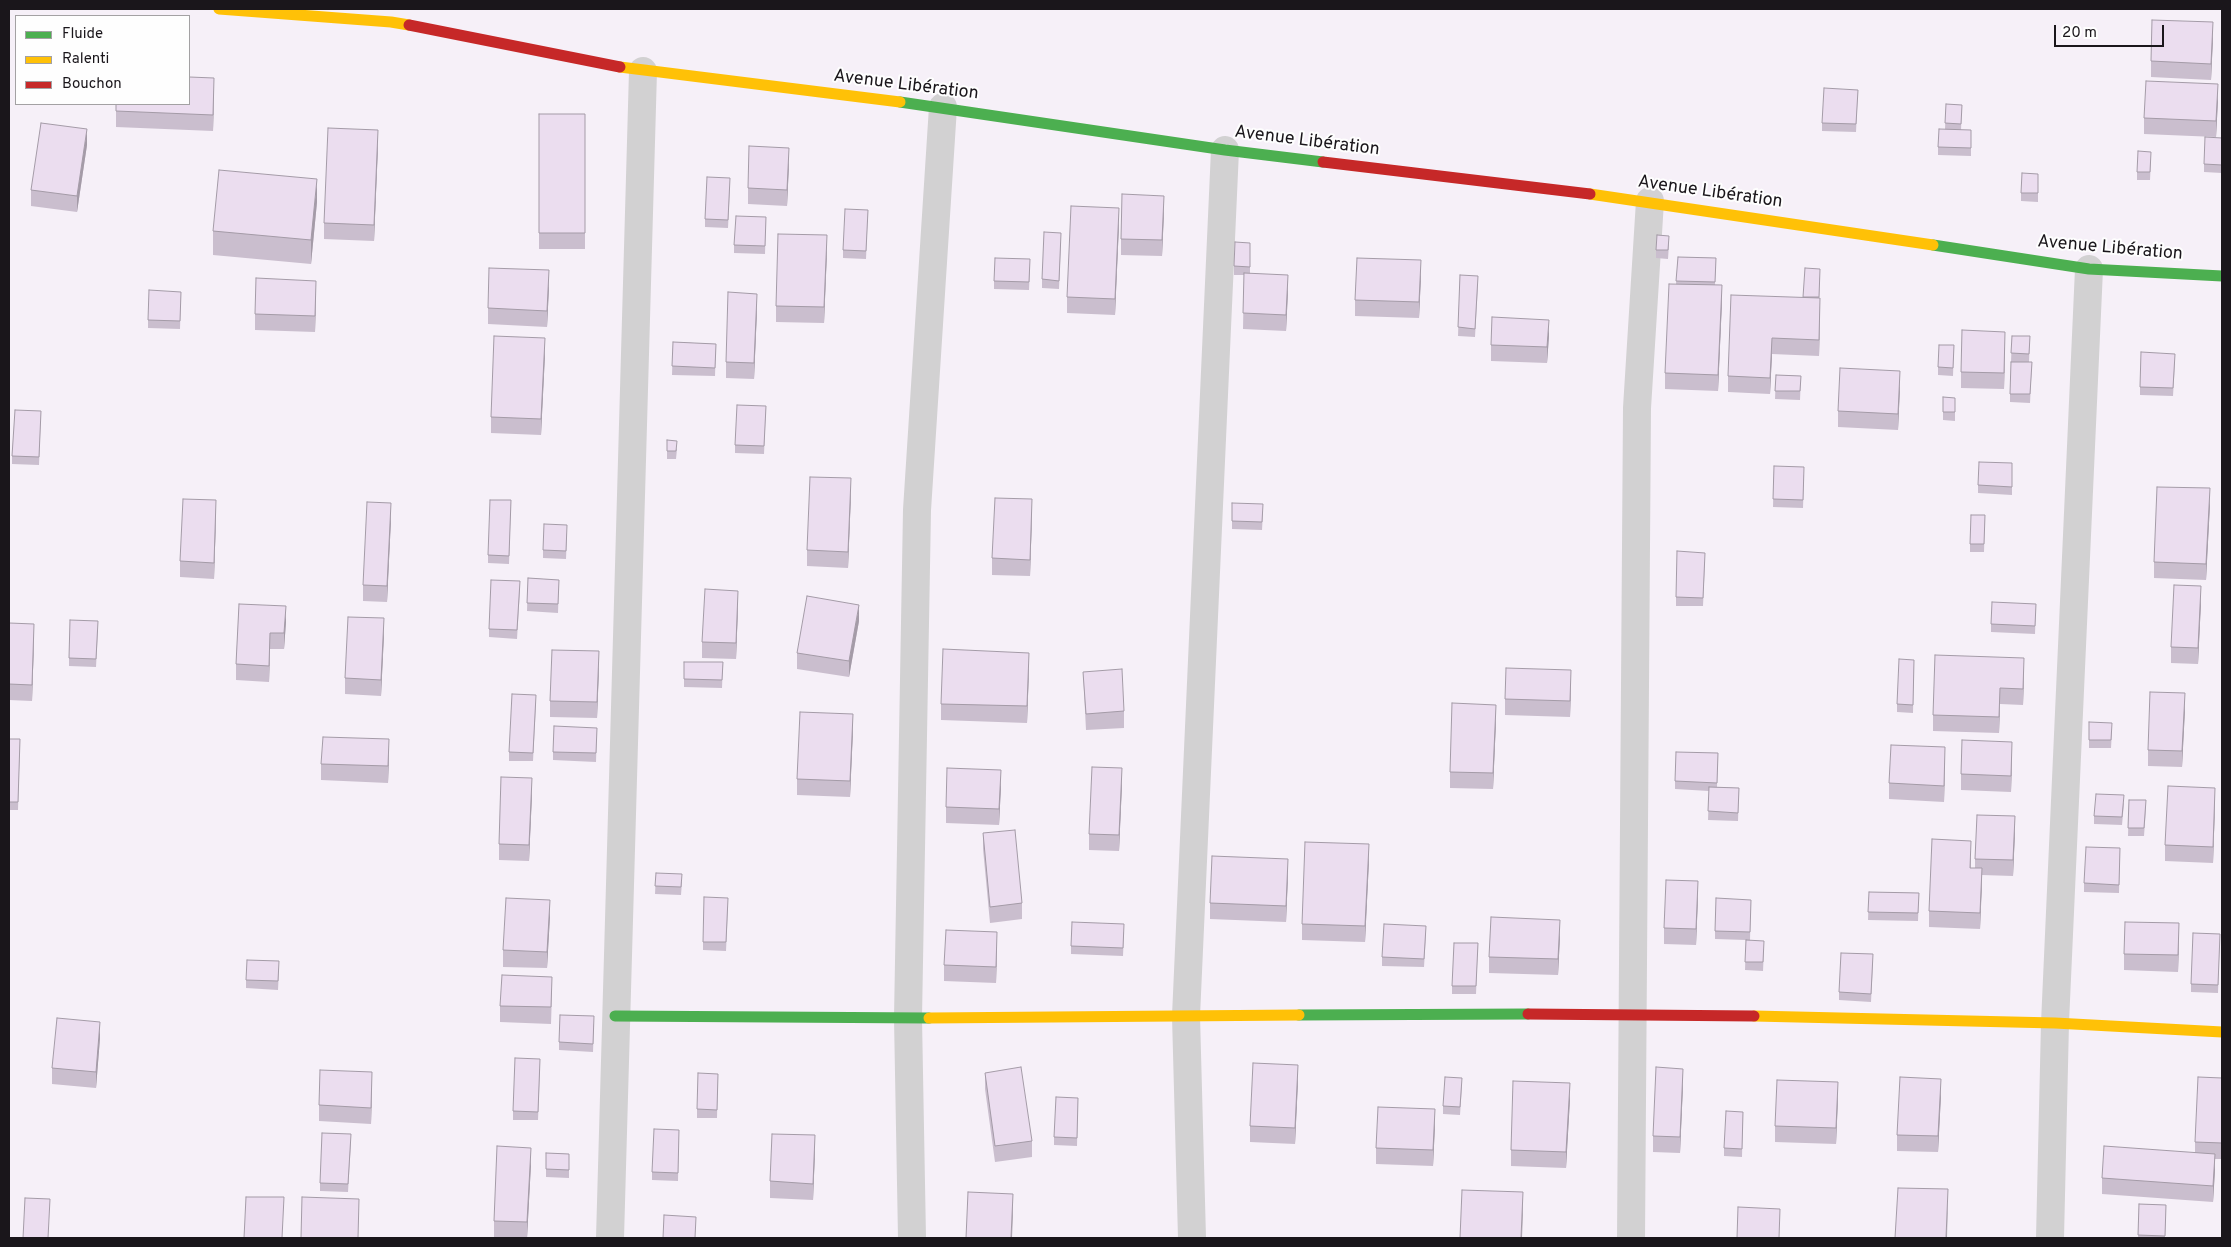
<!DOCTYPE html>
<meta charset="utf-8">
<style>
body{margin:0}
#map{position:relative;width:2231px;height:1247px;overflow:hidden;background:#f6f0f8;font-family:Overpass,sans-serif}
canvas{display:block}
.frame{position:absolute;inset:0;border:10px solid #1a161b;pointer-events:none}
.legend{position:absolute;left:15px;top:15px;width:175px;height:90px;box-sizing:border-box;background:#fefefe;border:1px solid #a3a1a3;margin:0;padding:6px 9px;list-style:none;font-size:15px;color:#1a161b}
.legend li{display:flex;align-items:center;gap:10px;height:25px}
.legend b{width:25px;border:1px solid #a3a1a3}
.scale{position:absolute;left:2054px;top:25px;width:110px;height:22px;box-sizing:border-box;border:2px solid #1a161b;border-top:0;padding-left:6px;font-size:15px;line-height:18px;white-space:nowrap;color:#1a161b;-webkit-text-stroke:4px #fefefe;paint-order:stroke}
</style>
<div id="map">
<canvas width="2231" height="1247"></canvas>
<div class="frame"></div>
<ul class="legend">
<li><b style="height:6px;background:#4caf50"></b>Fluide</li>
<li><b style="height:6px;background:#ffc107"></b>Ralenti</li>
<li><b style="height:6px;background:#c62828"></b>Bouchon</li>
</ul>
<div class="scale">20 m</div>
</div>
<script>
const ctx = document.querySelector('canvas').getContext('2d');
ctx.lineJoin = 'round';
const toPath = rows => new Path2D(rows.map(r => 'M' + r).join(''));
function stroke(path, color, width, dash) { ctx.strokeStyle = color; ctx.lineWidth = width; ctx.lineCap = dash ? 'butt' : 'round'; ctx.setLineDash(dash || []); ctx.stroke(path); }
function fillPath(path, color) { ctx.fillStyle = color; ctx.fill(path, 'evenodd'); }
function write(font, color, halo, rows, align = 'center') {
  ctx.font = font + ' Overpass,sans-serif'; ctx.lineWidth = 4; ctx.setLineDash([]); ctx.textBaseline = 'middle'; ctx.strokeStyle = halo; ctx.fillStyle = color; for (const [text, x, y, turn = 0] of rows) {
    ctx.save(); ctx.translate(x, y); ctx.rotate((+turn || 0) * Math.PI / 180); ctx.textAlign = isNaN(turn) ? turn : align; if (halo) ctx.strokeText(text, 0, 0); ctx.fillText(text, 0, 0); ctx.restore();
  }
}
stroke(toPath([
 [610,1238,643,71],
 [912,1238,908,1018,917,510,943,107],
 [1192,1238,1186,1016,1225,150],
 [1631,1238,1637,408,1650,201],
 [2050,1238,2055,1023,2089,269]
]), '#d2d1d2', 28);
stroke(toPath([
 [900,102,1225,150,1323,162],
 [1933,245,2089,269,2222,276],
 [1299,1015,1528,1014],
 [615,1016,929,1018]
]), '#4caf50', 11);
stroke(toPath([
 [219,9,391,22,409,25],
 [620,67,900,102],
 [1590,194,1933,245],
 [1754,1016,2055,1023,2222,1032],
 [929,1018,1299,1015]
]), '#ffc107', 11);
stroke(toPath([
 [409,25,620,67],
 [1323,162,1590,194],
 [1528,1014,1754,1016]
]), '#c62828', 11);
fillPath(toPath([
 [2213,38,2211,80,2151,77,2151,61],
 [1858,90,1856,132,1822,131,1822,123],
 [214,94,213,131,116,127,116,104],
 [2218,100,2216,137,2144,134,2144,118],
 [1946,104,1962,105,1961,130,1971,130,1971,156,1938,155,1938,147,1945,129],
 [539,114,585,114,585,249,539,249],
 [2222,138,2222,173,2204,172,2204,164],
 [87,145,77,212,31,206,31,190],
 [378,146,374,241,324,239,324,223],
 [2151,160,2150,180,2137,180,2137,172],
 [789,164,787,206,748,204,748,188],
 [2038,183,2038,202,2021,201,2021,193],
 [730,186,728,228,705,227,705,219],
 [317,202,311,264,213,255,213,231],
 [868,210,866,259,843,258,843,250],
 [1164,212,1162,256,1121,255,1121,239],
 [766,217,765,254,734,253,734,245],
 [1119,224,1115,315,1067,313,1067,297],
 [1061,241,1059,289,1042,288,1042,279],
 [1250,243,1250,273,1288,291,1286,331,1243,329,1244,275,1234,275,1234,266],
 [1669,244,1668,259,1656,258,1656,250],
 [827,251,824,323,776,322,776,306],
 [1678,257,1716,258,1715,285,1722,301,1718,391,1665,389,1665,373,1676,284],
 [1030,267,1029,290,994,289,994,281],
 [1460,275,1478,284,1475,337,1458,336],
 [1421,276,1419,318,1355,316,1355,300],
 [1820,277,1819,298,1820,314,1819,356,1772,354,1770,394,1728,392,1728,376,1803,297],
 [549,287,547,327,488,324,488,308],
 [181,292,180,329,148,328,148,320],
 [316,297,315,332,255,330,255,314],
 [757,310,754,379,726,378,726,362],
 [1549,336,1547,363,1491,361,1491,345],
 [2012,336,2030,336,2029,362,2011,362],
 [673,342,716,344,715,376,672,375],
 [1954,345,1953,376,1938,375,1938,367],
 [2005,348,2004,389,1961,388,1961,372],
 [545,354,541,435,491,433,491,417],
 [2032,362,2030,403,2010,402,2010,394],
 [2175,362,2173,396,2140,395,2140,387],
 [1776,375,1801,376,1800,400,1775,399],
 [1900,387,1898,430,1838,427,1838,411],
 [1943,397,1955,398,1955,421,1943,420],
 [766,406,764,454,735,453,735,445],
 [41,411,39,465,12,464,12,456],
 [667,440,677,449,676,459,667,459],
 [2012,463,2012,495,1978,493,1978,485],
 [1774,466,1804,475,1803,508,1773,507],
 [851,494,848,568,807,566,807,550],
 [511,500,509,564,488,563,488,555],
 [1232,503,1263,512,1262,530,1232,529],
 [2210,504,2206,580,2154,578,2154,562],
 [1032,515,1030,576,992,575,992,558],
 [1985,515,1984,552,1970,552,1970,544],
 [216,516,214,579,180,577,180,561],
 [391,519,387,602,363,601,363,585],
 [567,533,566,559,543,558,543,550],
 [1705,561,1703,606,1676,606,1676,597],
 [528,578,559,580,558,613,527,611],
 [520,589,517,639,489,637,489,629],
 [2201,602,2198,664,2171,663,2171,647],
 [239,604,286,622,284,649,270,649,269,682,236,680,236,664],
 [2036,604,2035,634,1991,632,1991,624],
 [738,607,736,659,702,658,702,642],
 [859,621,849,677,797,669,797,653],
 [9,623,34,640,32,701,9,700],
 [98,629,96,667,69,666,69,658],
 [384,634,381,696,345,694,345,678],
 [1914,660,1913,713,1897,712,1897,704],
 [684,662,723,662,722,688,684,687],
 [599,668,597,718,550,717,550,701],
 [1029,669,1027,723,941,720,941,704],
 [1083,672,1124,711,1124,728,1086,730],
 [2024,674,2023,705,2000,704,1999,733,1933,731,1933,715],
 [1571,686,1570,717,1505,715,1505,699],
 [536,703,533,761,509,761,509,752],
 [2185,709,2182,767,2148,766,2148,750],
 [1496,721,1493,789,1450,788,1450,772],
 [2089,722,2112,731,2111,748,2089,748],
 [597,728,596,762,553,760,553,752],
 [853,730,850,797,797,795,797,779],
 [9,739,20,739,18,810,9,810],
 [1718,753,1717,787,1739,788,1738,821,1708,820,1709,791,1675,789,1675,781],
 [389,755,388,783,321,780,321,764],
 [2012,758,2011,792,1961,790,1961,774],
 [1945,763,1944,802,1889,799,1889,783],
 [1122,784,1119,851,1089,850,1089,834],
 [1001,786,999,825,946,823,946,807],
 [532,794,529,861,499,860,499,844],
 [2129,800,2146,808,2144,836,2128,836],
 [2124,803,2122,825,2094,824,2094,816],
 [2215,804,2213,863,2165,861,2165,845],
 [2015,832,2013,876,1982,875,1980,929,1929,927,1929,911,1971,857,1971,868,1975,868,1975,859],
 [983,833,1022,903,1022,919,990,923,983,849],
 [2120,848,2119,893,2084,892,2084,883],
 [1369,860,1365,942,1302,940,1302,924],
 [656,873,682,882,681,895,655,894],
 [1288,875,1286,922,1210,919,1210,903],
 [1869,892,1919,893,1918,921,1868,920],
 [1698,897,1696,945,1664,944,1664,928],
 [1751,900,1750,940,1764,949,1763,971,1745,970,1746,940,1715,939,1715,931],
 [728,906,726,951,703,950,703,942],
 [550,916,547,968,503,967,503,950],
 [1124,932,1123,956,1071,954,1071,946],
 [1426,934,1424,967,1382,966,1382,957],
 [2220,934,2218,993,2191,992,2191,984],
 [1560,936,1558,975,1489,973,1489,957],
 [2179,939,2178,972,2124,970,2124,954],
 [1478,943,1476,994,1452,994,1452,986],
 [997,948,996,983,944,981,944,965],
 [1873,962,1871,1002,1839,1000,1839,992],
 [279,969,278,990,246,988,246,980],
 [552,993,551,1024,500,1022,500,1006],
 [594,1024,593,1052,559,1050,559,1042],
 [100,1038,96,1088,52,1084,52,1068],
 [540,1068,538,1120,513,1120,513,1111],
 [985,1073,1032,1141,1032,1157,995,1162,985,1089],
 [718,1074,717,1118,697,1118,697,1109],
 [2222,1078,2222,1159,2215,1159,2215,1170,2213,1202,2102,1194,2102,1178,2195,1153,2195,1142],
 [1298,1081,1295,1144,1250,1142,1250,1126],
 [1683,1085,1680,1153,1653,1152,1653,1136],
 [1462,1086,1460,1115,1443,1114,1443,1106],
 [372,1088,371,1124,319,1121,319,1105],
 [1941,1095,1938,1152,1897,1151,1897,1135],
 [1078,1098,1077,1146,1054,1145,1054,1137],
 [1838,1098,1836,1144,1775,1142,1775,1126],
 [1570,1099,1566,1168,1511,1166,1511,1150],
 [1743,1112,1742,1157,1724,1156,1724,1148],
 [1435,1125,1433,1166,1376,1164,1376,1148],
 [679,1130,678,1181,652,1180,652,1172],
 [351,1142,348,1192,320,1191,320,1183],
 [815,1151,813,1200,770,1198,770,1181],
 [546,1153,569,1154,569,1178,546,1177],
 [531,1164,527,1238,494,1237,494,1221],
 [2139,1204,2166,1205,2165,1238,2138,1238]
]), '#cabece');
fillPath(toPath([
 [2213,22,2213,38,2211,80,2211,64],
 [214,78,214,94,213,131,213,115],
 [2218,84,2218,100,2216,137,2216,121],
 [87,129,87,145,77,212,77,196],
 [378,130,378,146,374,241,374,225],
 [789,148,789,164,787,206,787,190],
 [317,179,317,202,311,264,311,240],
 [1164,196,1164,212,1162,256,1162,240],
 [1119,208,1119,224,1115,315,1115,299],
 [827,235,827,251,824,323,824,307],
 [1421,260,1421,276,1419,318,1419,302],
 [549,270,549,287,547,327,547,311],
 [1288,275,1288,291,1286,331,1286,315],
 [316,281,316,297,315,332,315,316],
 [1722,285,1722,301,1718,391,1718,375],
 [757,294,757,310,754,379,754,363],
 [1820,298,1820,314,1819,356,1819,340],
 [1549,320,1549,336,1547,363,1547,347],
 [2005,332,2005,348,2004,389,2004,373],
 [545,338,545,354,541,435,541,419],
 [1772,338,1772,354,1770,394,1770,378],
 [1900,371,1900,387,1898,430,1898,414],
 [851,478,851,494,848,568,848,552],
 [2210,488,2210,504,2206,580,2206,564],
 [1032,499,1032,515,1030,576,1030,560],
 [216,500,216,516,214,579,214,563],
 [391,503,391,519,387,602,387,586],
 [2201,586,2201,602,2198,664,2198,648],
 [738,591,738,607,736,659,736,643],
 [859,605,859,621,849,677,849,661],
 [286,606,286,622,284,649,284,633],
 [384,618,384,634,381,696,381,680],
 [34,624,34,640,32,701,32,685],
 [270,633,270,649,269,682,269,666],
 [599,651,599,668,597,718,597,702],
 [1029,653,1029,669,1027,723,1027,706],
 [2024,658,2024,674,2023,705,2023,689],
 [1571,670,1571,686,1570,717,1570,701],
 [2000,688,2000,704,1999,733,1999,717],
 [2185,693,2185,709,2182,767,2182,751],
 [1496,705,1496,721,1493,789,1493,773],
 [853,714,853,730,850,797,850,781],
 [389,739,389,755,388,783,388,766],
 [2012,742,2012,758,2011,792,2011,776],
 [1945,747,1945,763,1944,802,1944,786],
 [1122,768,1122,784,1119,851,1119,835],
 [1001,770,1001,786,999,825,999,809],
 [532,778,532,794,529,861,529,845],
 [2215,788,2215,804,2213,863,2213,847],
 [2015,816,2015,832,2013,876,2013,860],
 [1369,844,1369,860,1365,942,1365,926],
 [1288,859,1288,875,1286,922,1286,906],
 [1982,868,1982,884,1980,929,1980,913],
 [1698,881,1698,897,1696,945,1696,929],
 [550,900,550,916,547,968,547,952],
 [1560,920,1560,936,1558,975,1558,959],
 [2179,923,2179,939,2178,972,2178,955],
 [997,932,997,948,996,983,996,967],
 [100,1022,100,1038,96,1088,96,1072],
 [1298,1065,1298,1081,1295,1144,1295,1128],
 [1683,1069,1683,1085,1680,1153,1680,1137],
 [372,1072,372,1088,371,1124,371,1108],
 [1941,1079,1941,1095,1938,1152,1938,1136],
 [1838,1082,1838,1098,1836,1144,1836,1128],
 [1570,1083,1570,1099,1566,1168,1566,1152],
 [1435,1109,1435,1125,1433,1166,1433,1150],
 [815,1135,815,1151,813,1200,813,1184],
 [531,1148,531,1164,527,1238,527,1222],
 [2215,1154,2215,1170,2213,1202,2213,1186],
 [1948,1189,1947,1238,1946,1238],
 [1523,1192,1523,1208,1522,1238,1521,1238],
 [1013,1194,1013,1210,1012,1238,1011,1238]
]), '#a49ba7');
const building = toPath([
 [2152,20,2213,22,2211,64,2151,61,2152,20],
 [189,77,214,78,213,115,116,111,116,104,189,104,189,77],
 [2146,81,2218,84,2216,121,2144,118,2146,81],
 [1824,88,1858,90,1856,124,1822,123,1824,88],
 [1946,104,1962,105,1961,124,1945,123,1946,104],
 [539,114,585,114,585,233,539,233,539,114],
 [41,123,87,129,77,196,31,190,41,123],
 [328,128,378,130,374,225,324,223,328,128],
 [1939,129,1971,130,1971,148,1938,147,1939,129],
 [2205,137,2222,138,2222,165,2204,164,2205,137],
 [749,146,789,148,787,190,748,188,749,146],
 [2138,151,2151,152,2150,172,2137,172,2138,151],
 [219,170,317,179,311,240,213,231,219,170],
 [2022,173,2038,174,2038,193,2021,193,2022,173],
 [707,177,730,178,728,220,705,219,707,177],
 [1122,194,1164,196,1162,240,1121,239,1122,194],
 [1071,206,1119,208,1115,299,1067,297,1071,206],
 [845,209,868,210,866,251,843,250,845,209],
 [736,216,766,217,765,246,734,245,736,216],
 [1044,232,1061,233,1059,281,1042,279,1044,232],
 [778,234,827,235,824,307,776,306,778,234],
 [1657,235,1669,236,1668,250,1656,250,1657,235],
 [1235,242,1250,243,1250,267,1234,266,1235,242],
 [1678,257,1716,258,1715,282,1676,281,1678,257],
 [995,258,1030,259,1029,282,994,281,995,258],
 [1357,258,1421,260,1419,302,1355,300,1357,258],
 [489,268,549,270,547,311,488,308,489,268],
 [1805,268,1820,269,1819,297,1803,297,1805,268],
 [1244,273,1288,275,1286,315,1243,313,1244,273],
 [1460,275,1478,276,1475,329,1458,327,1460,275],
 [256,278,316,281,315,316,255,314,256,278],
 [1669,284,1722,285,1718,375,1665,373,1669,284],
 [149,290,181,292,180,321,148,320,149,290],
 [728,292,757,294,754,363,726,362,728,292],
 [1731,295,1820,298,1819,340,1772,338,1770,378,1728,376,1731,295],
 [1492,317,1549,320,1547,347,1491,345,1492,317],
 [1962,330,2005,332,2004,373,1961,372,1962,330],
 [494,336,545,338,541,419,491,417,494,336],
 [2012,336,2030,336,2029,354,2011,353,2012,336],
 [673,342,716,344,715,368,672,366,673,342],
 [1939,345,1954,345,1953,368,1938,367,1939,345],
 [2141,352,2175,354,2173,388,2140,387,2141,352],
 [2011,362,2032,362,2030,394,2010,394,2011,362],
 [1840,368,1900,371,1898,414,1838,411,1840,368],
 [1776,375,1801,376,1800,391,1775,391,1776,375],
 [1943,397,1955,398,1955,412,1943,412,1943,397],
 [737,405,766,406,764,446,735,445,737,405],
 [15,410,41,411,39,457,12,456,15,410],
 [667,440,677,441,676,451,667,451,667,440],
 [1979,462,2012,463,2012,487,1978,485,1979,462],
 [1774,466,1804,467,1803,500,1773,499,1774,466],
 [810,477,851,478,848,552,807,550,810,477],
 [2157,487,2210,488,2206,564,2154,562,2157,487],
 [995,498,1032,499,1030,560,992,558,995,498],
 [183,499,216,500,214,563,180,561,183,499],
 [490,500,511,500,509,556,488,555,490,500],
 [367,502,391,503,387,586,363,585,367,502],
 [1232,503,1263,504,1262,522,1232,521,1232,503],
 [1971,515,1985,515,1984,544,1970,544,1971,515],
 [544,524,567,525,566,551,543,550,544,524],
 [1677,551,1705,553,1703,598,1676,597,1677,551],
 [528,578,559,580,558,604,527,603,528,578],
 [491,580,520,581,517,630,489,629,491,580],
 [2174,585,2201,586,2198,648,2171,647,2174,585],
 [705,589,738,591,736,643,702,642,705,589],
 [807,596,859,605,849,661,797,653,807,596],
 [1992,602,2036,604,2035,626,1991,624,1992,602],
 [239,604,286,606,284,633,270,633,269,666,236,664,239,604],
 [348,617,384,618,381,680,345,678,348,617],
 [70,620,98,621,96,659,69,658,70,620],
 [9,623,34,624,32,685,9,684,9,623],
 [943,649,1029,653,1027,706,941,704,943,649],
 [552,650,599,651,597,702,550,701,552,650],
 [1935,655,2024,658,2023,689,2000,688,1999,717,1933,715,1935,655],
 [1899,659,1914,660,1913,705,1897,704,1899,659],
 [684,662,723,662,722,680,684,679,684,662],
 [1506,668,1571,670,1570,701,1505,699,1506,668],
 [1122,669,1124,711,1086,714,1083,672,1122,669],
 [2150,692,2185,693,2182,751,2148,750,2150,692],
 [512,694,536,695,533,753,509,752,512,694],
 [1452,703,1496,705,1493,773,1450,772,1452,703],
 [800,712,853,714,850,781,797,779,800,712],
 [2089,722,2112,723,2111,740,2089,740,2089,722],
 [554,726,597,728,596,753,553,752,554,726],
 [323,737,389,739,388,766,321,764,323,737],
 [9,739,20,739,18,802,9,802,9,739],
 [1962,740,2012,742,2011,776,1961,774,1962,740],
 [1891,745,1945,747,1944,786,1889,783,1891,745],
 [1676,752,1718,753,1717,783,1675,781,1676,752],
 [1092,767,1122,768,1119,835,1089,834,1092,767],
 [947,768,1001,770,999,809,946,807,947,768],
 [501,777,532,778,529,845,499,844,501,777],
 [2168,786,2215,788,2213,847,2165,845,2168,786],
 [1709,787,1739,788,1738,813,1708,811,1709,787],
 [2096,794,2124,795,2122,817,2094,816,2096,794],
 [2129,800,2146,800,2144,828,2128,828,2129,800],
 [1977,815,2015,816,2013,860,1975,859,1977,815],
 [1015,830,1022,903,990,907,983,833,1015,830],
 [1932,839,1971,841,1970,868,1982,868,1980,913,1929,911,1932,839],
 [1305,842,1369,844,1365,926,1302,924,1305,842],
 [2086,847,2120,848,2119,885,2084,883,2086,847],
 [1212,856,1288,859,1286,906,1210,903,1212,856],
 [656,873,682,874,681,887,655,886,656,873],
 [1666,880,1698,881,1696,929,1664,928,1666,880],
 [1869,892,1919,893,1918,913,1868,912,1869,892],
 [704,897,728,898,726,942,703,942,704,897],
 [506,898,550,900,547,952,503,950,506,898],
 [1716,898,1751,900,1750,932,1715,931,1716,898],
 [1491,917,1560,920,1558,959,1489,957,1491,917],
 [1072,922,1124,924,1123,948,1071,946,1072,922],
 [2125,922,2179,923,2178,955,2124,954,2125,922],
 [1384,924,1426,926,1424,959,1382,957,1384,924],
 [946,930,997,932,996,967,944,965,946,930],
 [2193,933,2220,934,2218,985,2191,984,2193,933],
 [1746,940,1764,941,1763,962,1745,962,1746,940],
 [1454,943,1478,943,1476,986,1452,986,1454,943],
 [1841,953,1873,954,1871,994,1839,992,1841,953],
 [247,960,279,961,278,981,246,980,247,960],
 [502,975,552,977,551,1007,500,1006,502,975],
 [560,1015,594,1016,593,1044,559,1042,560,1015],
 [57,1018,100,1022,96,1072,52,1068,57,1018],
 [515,1058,540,1059,538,1112,513,1111,515,1058],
 [1253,1063,1298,1065,1295,1128,1250,1126,1253,1063],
 [1021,1067,1032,1141,995,1146,985,1073,1021,1067],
 [1656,1067,1683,1069,1680,1137,1653,1136,1656,1067],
 [320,1070,372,1072,371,1108,319,1105,320,1070],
 [698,1073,718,1074,717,1110,697,1109,698,1073],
 [1445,1077,1462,1078,1460,1107,1443,1106,1445,1077],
 [1900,1077,1941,1079,1938,1136,1897,1135,1900,1077],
 [2198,1077,2222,1078,2222,1143,2195,1142,2198,1077],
 [1777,1080,1838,1082,1836,1128,1775,1126,1777,1080],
 [1513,1081,1570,1083,1566,1152,1511,1150,1513,1081],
 [1056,1097,1078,1098,1077,1138,1054,1137,1056,1097],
 [1378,1107,1435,1109,1433,1150,1376,1148,1378,1107],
 [1726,1111,1743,1112,1742,1149,1724,1148,1726,1111],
 [654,1129,679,1130,678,1173,652,1172,654,1129],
 [322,1133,351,1134,348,1184,320,1183,322,1133],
 [772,1134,815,1135,813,1184,770,1181,772,1134],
 [497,1146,531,1148,527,1222,494,1221,497,1146],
 [2104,1146,2215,1154,2213,1186,2102,1178,2104,1146],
 [546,1153,569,1154,569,1170,546,1169,546,1153],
 [1898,1188,1948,1189,1946,1238,1895,1238,1898,1188],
 [1462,1190,1523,1192,1521,1238,1460,1238,1462,1190],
 [968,1192,1013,1194,1011,1238,966,1238,968,1192],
 [246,1197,284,1197,282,1238,244,1238,246,1197],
 [302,1197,359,1199,358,1238,301,1238,302,1197],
 [25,1198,50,1199,48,1238,23,1238,25,1198],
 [2139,1204,2166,1205,2165,1236,2138,1235,2139,1204],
 [1738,1207,1780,1209,1779,1238,1737,1238,1738,1207],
 [664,1215,696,1217,695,1238,663,1238,664,1215]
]);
fillPath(building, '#ebddef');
stroke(building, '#a49ba7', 1);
write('18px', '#1a161b', '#fefefe', [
 ["Avenue Libération",906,86,7],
 ["Avenue Libération",1307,142,7],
 ["Avenue Libération",1710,193,8],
 ["Avenue Libération",2110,249,5]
]);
</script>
